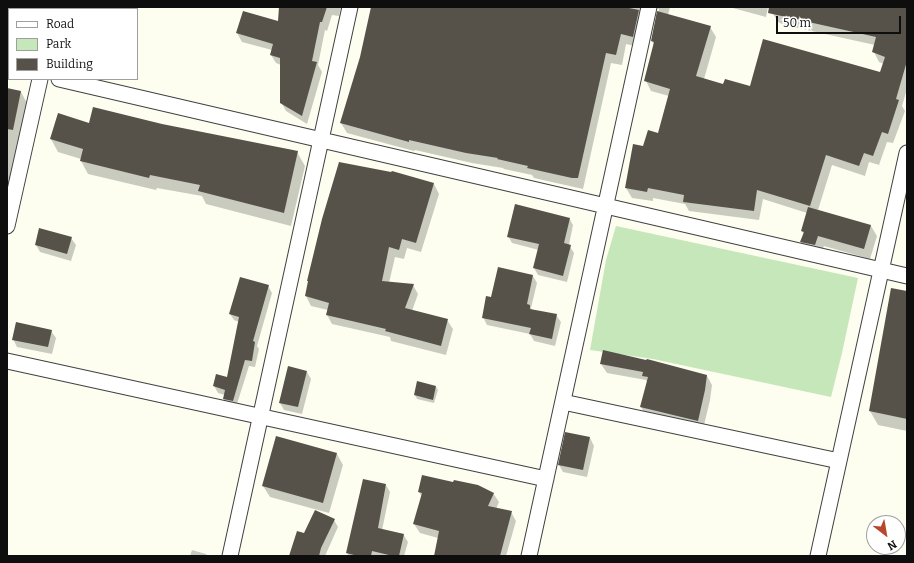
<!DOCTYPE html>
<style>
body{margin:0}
#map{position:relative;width:914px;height:563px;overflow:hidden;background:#fdfeef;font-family:Bitter,serif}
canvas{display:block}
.frame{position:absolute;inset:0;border:8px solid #0e0e0e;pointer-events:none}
.legend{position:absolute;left:8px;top:8px;width:130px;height:72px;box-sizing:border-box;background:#fff;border:1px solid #9f9f9f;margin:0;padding:5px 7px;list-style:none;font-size:12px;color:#0e0e0e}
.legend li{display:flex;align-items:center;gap:8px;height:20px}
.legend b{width:20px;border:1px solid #9f9f9f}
.north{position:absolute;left:866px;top:515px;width:40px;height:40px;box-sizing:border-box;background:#fff;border:1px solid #9f9f9f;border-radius:50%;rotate:149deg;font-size:11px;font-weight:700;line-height:16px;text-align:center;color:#0e0e0e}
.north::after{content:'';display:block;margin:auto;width:14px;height:18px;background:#b8482c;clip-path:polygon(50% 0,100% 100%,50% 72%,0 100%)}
.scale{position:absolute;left:776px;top:16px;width:125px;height:18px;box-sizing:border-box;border:2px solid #0e0e0e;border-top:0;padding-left:5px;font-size:12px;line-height:14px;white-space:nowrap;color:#0e0e0e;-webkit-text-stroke:3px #fff;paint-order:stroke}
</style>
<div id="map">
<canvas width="914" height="563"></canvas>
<div class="frame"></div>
<ul class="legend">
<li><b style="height:5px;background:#fff"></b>Road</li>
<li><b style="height:11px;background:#c6e7ba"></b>Park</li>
<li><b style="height:11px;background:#56524a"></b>Building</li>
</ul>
<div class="north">N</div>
<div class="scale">50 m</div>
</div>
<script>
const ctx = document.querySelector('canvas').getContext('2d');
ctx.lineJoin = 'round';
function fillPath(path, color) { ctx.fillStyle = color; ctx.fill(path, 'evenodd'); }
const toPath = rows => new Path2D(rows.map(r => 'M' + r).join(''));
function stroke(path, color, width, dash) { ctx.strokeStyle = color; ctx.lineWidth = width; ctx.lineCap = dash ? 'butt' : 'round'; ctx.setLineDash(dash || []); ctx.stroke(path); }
fillPath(toPath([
 [616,226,858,278,842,353,831,397,653,359,590,350,606,260]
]), '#c6e7ba');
fillPath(toPath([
 [7,7,25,7,26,9,9,9,9,39,7,41],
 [287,7,341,7,339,16,332,15,327,31,325,30,318,65,322,72,307,124,286,111,281,102,281,65,276,63,271,55,272,50,242,42,237,33,281,22],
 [372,7,670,7,668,15,710,27,716,37,704,79,724,85,751,87,880,73,884,64,879,62,874,52,875,45,784,25,778,22,772,12,773,7,907,7,907,89,902,106,905,111,893,143,887,142,879,165,869,162,865,176,832,165,818,210,871,226,877,236,870,259,824,246,820,255,807,252,801,242,804,235,802,231,807,213,763,199,759,220,689,211,685,204,653,198,653,201,632,198,626,188,644,147,659,134,669,96,651,91,646,81,654,45,652,41,659,9,657,8,652,8,639,47,626,44,622,65,611,63,583,189,534,178,532,175,504,169,503,168,472,163,415,150,414,151,347,133,341,123,361,57],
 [729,7,768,7,766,17],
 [7,89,21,92,28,105,7,220],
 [90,124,297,152,305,166,291,226,206,204,202,196,157,188,156,190,88,174,81,161,81,159,58,152,51,139],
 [434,184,439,194,421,252,407,248,404,259,395,257,389,283,413,285,418,294,412,311,447,320,453,329,446,355,391,341,390,337,332,324,327,315,328,310,311,306,306,296,309,283,308,281],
 [569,218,573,225,569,245,574,253,567,282,538,275,534,268,539,250,512,243,508,236],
 [71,238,76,245,71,261,40,252,36,245],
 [533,276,537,283,531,308,532,310,556,315,561,322,555,346,534,341,530,334,487,325,483,317],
 [268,286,272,293,257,346,259,349,255,367,249,366,236,407,228,406,224,399,225,395,218,393,214,386,217,375,228,378,239,322,234,320,230,314],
 [907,292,907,431,878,425,870,411],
 [51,331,56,338,52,354,17,347,13,339],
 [601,364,707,376,712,385,710,400,703,429,646,416,641,407,648,383,646,380,607,373],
 [307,372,311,379,302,414,284,410,280,403],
 [436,387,438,390,434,403,417,399,415,395],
 [590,438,594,446,587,477,563,472,559,465],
 [337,454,343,465,329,513,270,497,263,486],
 [386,485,390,492,382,530,403,534,408,542,404,556,349,556,347,553],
 [419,492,493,493,499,502,496,509,511,512,516,521,506,556,435,556,438,538,420,533,414,524,422,497],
 [334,520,338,527,325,556,290,556],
 [192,550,206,554,208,556,190,556]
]), '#0003');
fillPath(toPath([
 [279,7,327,7,322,22,320,22,312,61,317,62,302,116,280,103,280,58,270,55,273,44,236,33,243,11,278,21],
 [371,7,624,7,639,10,633,37,621,34,616,55,606,53,578,178,572,178,527,168,528,166,497,159,498,158,466,153,409,140,409,142,340,123,360,57],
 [769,7,907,7,907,61,896,99,899,100,888,134,882,132,873,156,864,153,859,166,826,155,810,206,757,190,754,211,683,202,684,195,648,188,647,192,625,188,633,144,643,146,648,130,658,133,670,89,644,81,654,42,651,41,657,11,711,26,696,76,723,84,725,79,750,86,763,39,880,72,885,57,872,52,876,37,768,13],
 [7,88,21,91,13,130,7,129],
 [93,107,162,124,298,151,284,213,198,191,200,185,150,175,149,178,80,161,83,149,50,139,58,113,89,123],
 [339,162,391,172,392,171,434,183,416,243,402,239,399,250,389,247,382,281,414,284,405,308,448,319,441,346,385,331,386,329,326,315,329,303,305,296,308,281,307,281,322,219],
 [515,204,570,218,564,243,571,245,563,276,533,268,539,244,507,237],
 [808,207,871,225,864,249,818,236,815,245,800,242,804,232,801,231],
 [39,228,72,237,67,254,35,245],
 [498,267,533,275,527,304,530,305,530,309,557,314,552,339,529,334,531,328,482,318,486,296,491,297],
 [240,277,269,285,253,341,255,342,252,361,245,360,233,401,223,399,225,390,213,386,216,374,227,377,239,317,229,314],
 [891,288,907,291,907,419,869,411],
 [16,322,52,330,48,347,12,340],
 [603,350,646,360,647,359,707,375,705,390,698,421,640,407,648,377,642,376,643,372,600,364],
 [288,366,307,371,298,407,279,403],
 [417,381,436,386,433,400,414,395],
 [565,432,590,437,583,470,558,465],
 [276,436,337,453,323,503,262,486],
 [422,475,453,482,454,480,478,485,494,493,488,506,512,511,500,556,434,556,439,531,413,524,422,493,418,492],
 [363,479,386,484,378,528,404,534,399,556,393,556,372,551,371,556,358,556,346,553],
 [315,510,335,519,321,548,319,556,289,556,297,531,304,533]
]), '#56524a');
const minor = toPath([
 [55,9,56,7],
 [7,67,9,67],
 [59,79,907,276],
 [7,226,40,79],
 [7,361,546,479],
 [563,402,839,461],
 [230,556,350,7],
 [529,556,649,7],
 [818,556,907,153]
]);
stroke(minor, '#414141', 17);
stroke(minor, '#fff', 15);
</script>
